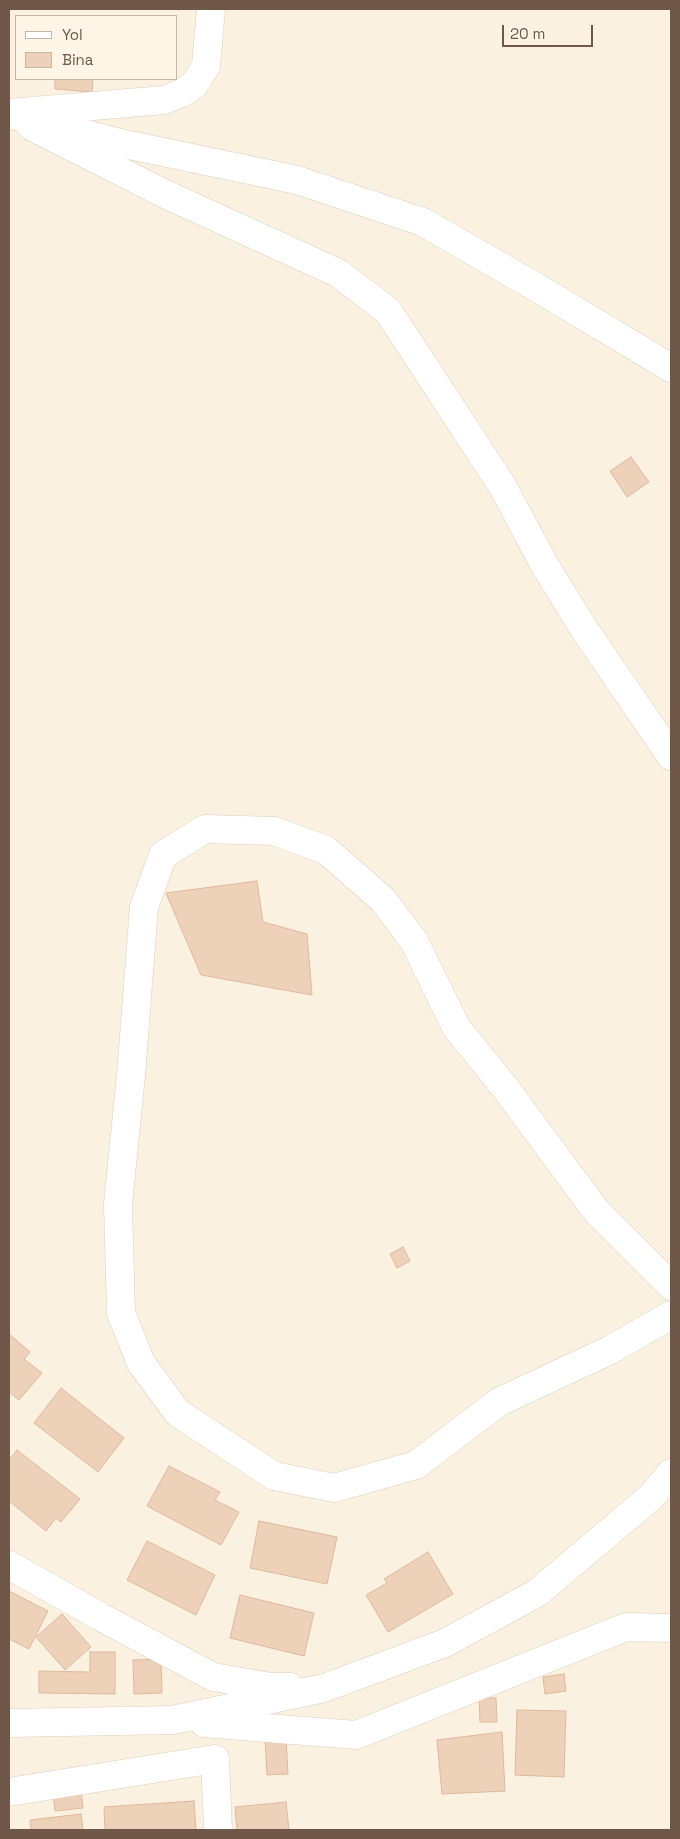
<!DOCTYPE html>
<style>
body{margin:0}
#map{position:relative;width:680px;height:1839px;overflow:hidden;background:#faf1e0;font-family:"Space Grotesk",sans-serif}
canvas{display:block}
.frame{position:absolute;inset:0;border:10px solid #6f5849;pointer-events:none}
.legend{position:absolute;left:15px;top:15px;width:162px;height:65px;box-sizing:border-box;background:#fef5e6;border:1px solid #c5b6a7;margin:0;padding:6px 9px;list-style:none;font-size:15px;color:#6f5849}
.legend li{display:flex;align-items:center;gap:10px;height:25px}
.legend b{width:25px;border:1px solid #c5b6a7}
.scale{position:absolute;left:502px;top:25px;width:91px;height:22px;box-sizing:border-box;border:2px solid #6f5849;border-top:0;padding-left:6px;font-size:15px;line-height:18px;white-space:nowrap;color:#6f5849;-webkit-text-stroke:4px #fef5e6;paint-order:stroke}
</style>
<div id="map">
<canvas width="680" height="1839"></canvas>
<div class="frame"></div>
<ul class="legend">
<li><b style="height:6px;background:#fff"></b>Yol</li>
<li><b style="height:14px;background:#eed1b9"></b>Bina</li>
</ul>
<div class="scale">20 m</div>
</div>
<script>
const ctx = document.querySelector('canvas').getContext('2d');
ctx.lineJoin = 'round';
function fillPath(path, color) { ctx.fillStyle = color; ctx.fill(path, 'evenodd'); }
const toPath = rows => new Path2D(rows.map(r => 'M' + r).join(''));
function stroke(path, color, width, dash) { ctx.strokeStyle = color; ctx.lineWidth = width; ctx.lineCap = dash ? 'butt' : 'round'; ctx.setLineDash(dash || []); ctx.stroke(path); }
const building = toPath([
 [55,79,93,79,92,92,55,89,55,79],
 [631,457,649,482,627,497,610,471,631,457],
 [257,881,263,922,307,934,312,995,201,975,166,893,257,881],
 [403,1247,410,1261,397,1268,390,1254,403,1247],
 [9,1334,30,1352,24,1359,42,1373,19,1400,9,1392,9,1334],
 [61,1388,124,1438,98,1472,34,1423,61,1388],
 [17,1450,80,1499,61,1522,56,1518,46,1531,9,1501,9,1460,17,1450],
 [169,1466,220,1492,215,1500,239,1512,221,1545,147,1506,169,1466],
 [259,1521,337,1537,327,1584,250,1568,259,1521],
 [147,1541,215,1575,196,1615,127,1580,147,1541],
 [428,1552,453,1594,388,1632,366,1595,387,1583,384,1579,428,1552],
 [9,1591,48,1611,29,1649,9,1639,9,1591],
 [240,1595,314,1613,304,1656,230,1638,240,1595],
 [62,1614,91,1647,65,1670,36,1637,62,1614],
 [90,1652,115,1652,115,1694,39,1693,39,1671,90,1672,90,1652],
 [161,1659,162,1693,134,1694,133,1660,161,1659],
 [564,1674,566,1691,545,1694,543,1677,564,1674],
 [479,1698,496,1698,497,1722,480,1722,479,1698],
 [517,1710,566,1711,564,1777,515,1775,517,1710],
 [502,1732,505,1791,442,1794,437,1740,502,1732],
 [286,1737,288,1774,267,1775,265,1739,286,1737],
 [81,1790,83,1808,55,1811,53,1794,81,1790],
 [194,1801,196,1830,105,1830,104,1807,194,1801],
 [286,1802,289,1830,237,1830,235,1807,286,1802],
 [81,1814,83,1830,31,1830,30,1820,81,1814]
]);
fillPath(building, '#eed1b9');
stroke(building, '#dfb89b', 1);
const minor = toPath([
 [10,113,164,100,182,93,194,85,206,66,211,9],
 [31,126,165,194,338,273,388,311,503,487,544,564,584,629,671,756],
 [671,1286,597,1212,506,1089,456,1027,414,941,383,900,326,850,274,831,205,829,163,855,144,907,131,1075,118,1204,121,1313,141,1363,178,1413,274,1476,334,1488,416,1465,499,1402,610,1350,671,1315],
 [9,1565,101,1617,213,1677,271,1687,290,1687],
 [9,1723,173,1720,324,1688,445,1643,537,1593,652,1496,671,1473],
 [204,1723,356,1735,626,1627,671,1628],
 [9,1792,215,1759,218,1830]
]);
const tertiary = toPath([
 [9,114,120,143,297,180,423,222,541,290,671,368]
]);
stroke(minor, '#decebd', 29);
stroke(tertiary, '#decebd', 29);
stroke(minor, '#fff', 28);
stroke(tertiary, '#fff', 28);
</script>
